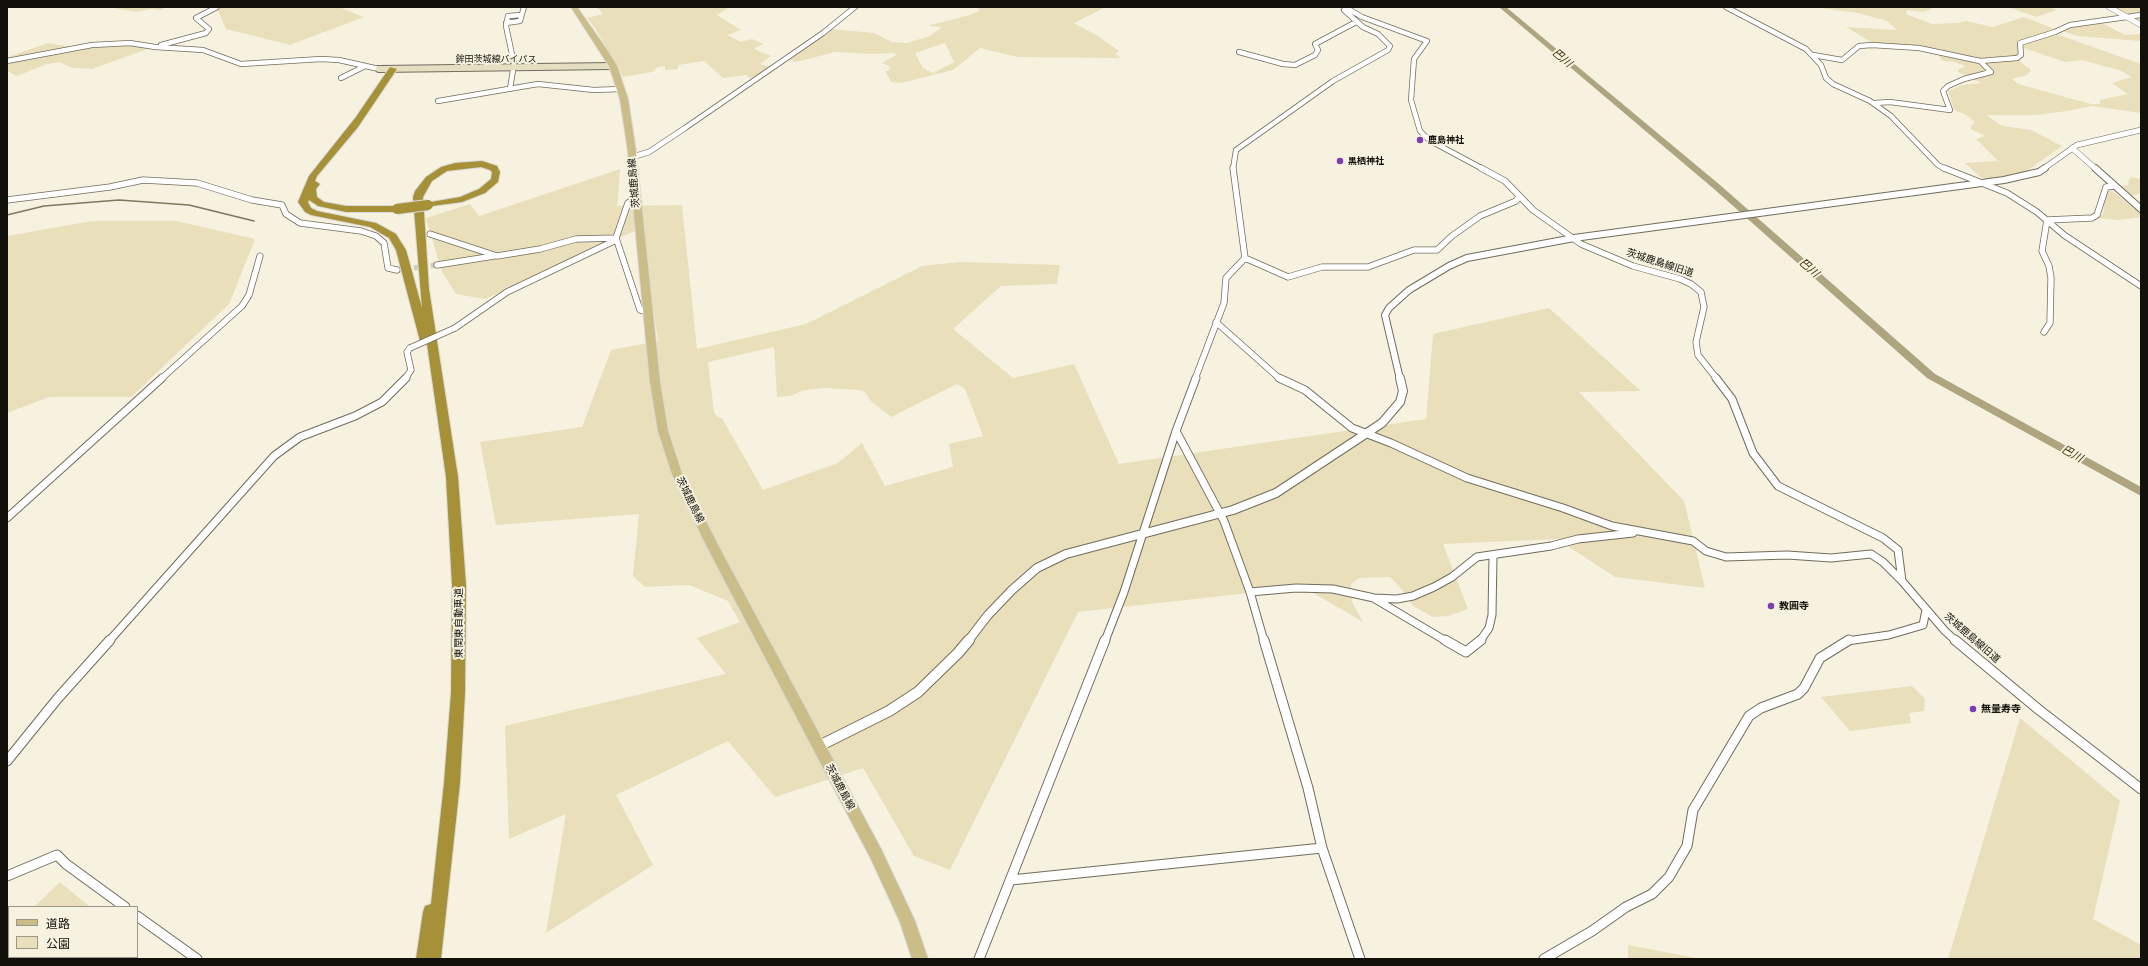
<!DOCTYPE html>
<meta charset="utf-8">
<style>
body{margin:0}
#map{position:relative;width:2148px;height:966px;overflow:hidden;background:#f6f2df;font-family:Inter,"Noto Sans JP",sans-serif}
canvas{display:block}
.frame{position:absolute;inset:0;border:8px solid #11100a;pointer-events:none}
.legend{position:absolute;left:8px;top:906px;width:130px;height:52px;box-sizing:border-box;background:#f6f2df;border:1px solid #9a988a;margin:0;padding:5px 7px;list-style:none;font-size:12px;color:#11100a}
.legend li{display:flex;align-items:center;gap:8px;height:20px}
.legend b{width:20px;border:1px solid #9a988a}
</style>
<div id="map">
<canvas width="2148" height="966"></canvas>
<div class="frame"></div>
<ul class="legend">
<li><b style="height:5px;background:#cabd88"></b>道路</li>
<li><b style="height:11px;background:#e9dfba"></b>公園</li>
</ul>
</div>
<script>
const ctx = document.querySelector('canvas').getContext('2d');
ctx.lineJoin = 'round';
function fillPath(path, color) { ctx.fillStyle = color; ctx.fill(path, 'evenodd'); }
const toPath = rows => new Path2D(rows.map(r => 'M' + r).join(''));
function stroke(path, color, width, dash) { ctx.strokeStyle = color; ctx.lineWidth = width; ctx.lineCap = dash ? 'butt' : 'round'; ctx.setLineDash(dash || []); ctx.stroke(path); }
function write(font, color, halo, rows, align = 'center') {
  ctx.font = font + ' Inter,"Noto Sans JP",sans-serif'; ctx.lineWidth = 4; ctx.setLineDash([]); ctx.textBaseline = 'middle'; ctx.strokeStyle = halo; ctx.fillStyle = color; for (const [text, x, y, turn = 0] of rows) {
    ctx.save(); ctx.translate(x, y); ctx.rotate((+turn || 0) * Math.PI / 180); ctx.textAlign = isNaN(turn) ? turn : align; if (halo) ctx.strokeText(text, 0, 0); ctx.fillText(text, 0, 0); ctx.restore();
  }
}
fillPath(toPath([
 [108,7,165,7,162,10,151,9,137,12],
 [339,7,364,17,290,45,226,29,217,8],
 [597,7,730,7,717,15,741,30,727,35,741,42,752,39,763,44,754,49,771,56,760,64,771,67,753,80,746,75,723,78,704,61,678,65,678,69,665,70,665,66,658,67,652,72,623,77,595,28,587,18,603,14],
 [979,7,1106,7,1074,23,1098,36,1119,51,1115,54,1121,58,1018,57,980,48,953,70,901,83,891,82,886,72,890,68,889,66,882,63,896,55,894,53,871,54,835,52,796,62,786,59,830,29,874,33,892,42,907,43,930,36,942,27,930,26,930,25,970,15,979,11],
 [945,43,954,62,933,73,923,68,915,53],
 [1812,7,1931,7,1931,9,1923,12,1907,10,1906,14,1932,24,1958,23,1966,21,1993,27,2024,17,2060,31,2056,34,2141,64,2141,113,2092,106,2067,111,2037,115,1986,115,2002,126,2031,130,2062,146,2028,170,2011,176,1987,179,1980,177,1965,163,1998,161,1976,139,1985,136,1971,129,1971,126,1974,123,1974,121,1966,115,1954,110,1948,91,1962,85,1981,83,1958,72,1958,70,1965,66,1955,62,1943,61,1938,55,1941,54,1939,49,1871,42,1846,27,1897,30,1887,21,1858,13],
 [2021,47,2065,62,2082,60,2122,71,2131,77,2112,83,2128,94,2100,100,2100,104,2091,104,2018,84,2012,79,2027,75,2031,70,2018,60,2023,52],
 [2008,7,2049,7,2057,10,2036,17],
 [2112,7,2141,7,2141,23],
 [2102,23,2125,35,2141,34,2141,41,2077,36,2062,31,2074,26],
 [48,43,72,47,7,60,8,57],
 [120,45,141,46,150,48,92,69,73,68,59,62,47,64,17,76,7,71,7,64,56,53,96,46],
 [620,169,617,206,682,205,697,349,806,324,922,266,960,262,1060,265,1057,284,1001,286,953,329,1013,378,1074,364,1119,464,1426,419,1433,334,1549,308,1641,391,1579,392,1684,501,1705,588,1615,577,1557,539,1443,544,1468,609,1448,616,1433,617,1413,606,1400,587,1390,577,1359,578,1351,584,1352,602,1363,622,1303,587,1078,612,950,870,914,856,863,768,775,797,728,741,616,795,653,865,546,933,566,814,509,839,505,726,726,674,697,638,740,622,728,601,689,585,645,587,633,576,639,514,496,525,480,442,582,427,611,350,658,341,641,228,485,299,456,294,442,272,426,218,470,204,479,216],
 [774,347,777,397,790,396,804,390,825,388,859,390,865,392,871,401,891,417,957,384,965,389,983,436,949,444,953,467,885,486,862,443,838,463,763,490,722,418,717,417,714,412,708,362],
 [2132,177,2141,179,2141,193,2132,196,2120,186,2128,185,2129,179],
 [2110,189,2141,214,2141,217,2119,220,2097,218,2103,214,2106,190],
 [92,221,176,221,255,239,229,304,131,397,49,397,7,413,7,236],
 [1912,686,1925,699,1924,711,1909,713,1911,723,1850,731,1821,697],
 [2020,718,2120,801,2093,919,2141,945,2141,959,1948,959],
 [60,882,90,907,34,907],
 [9,931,9,957,102,957,100,959,7,959,7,933],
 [1628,945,1701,959,1628,959]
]), '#e9dfba');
stroke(toPath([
 [7,215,44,206,119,200,189,205,254,221]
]), '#7f785c', 1.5);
fillPath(toPath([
 [1499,7,1506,7,1720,185,1935,374,2141,487,2141,496,1927,378,1714,189,1499,7]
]), '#aea47f');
stroke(toPath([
 [397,270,437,265]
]), '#d4d0bf', 5.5, [5.5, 3]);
const minorFar3 = toPath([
 [1345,7,1362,17,1427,41,1414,59,1411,100,1420,131,1429,140,1483,169],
 [1726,7,1806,49,1821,65,1826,78,1833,84,1870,101,1891,116,1938,165,1945,169],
 [506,23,520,21,524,7],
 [161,45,206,33,209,29,196,18,217,7],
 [1239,52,1283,64,1295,65,1315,55,1318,50,1315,44,1356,22],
 [1813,55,1842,60,1859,46,1872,45,1919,48,1980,61,2017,58,2021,55,2020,43,2055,32,2070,25,2141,15],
 [7,61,92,45,130,43,155,47,203,50,241,64,321,59,339,60,379,69],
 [341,78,365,66],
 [510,89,514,64,506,26,508,16,521,15],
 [438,101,538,84,594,90,621,89],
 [1874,103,1890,102,1950,110,1943,91,1948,86,1964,79,1991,72,1980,61],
 [685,128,823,33,855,7],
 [1233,169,1236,150,1333,81,1388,50,1390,46,1378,34,1363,27,1344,10]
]);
const minorFar2 = toPath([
 [1481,168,1505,181,1533,210,1581,244,1633,266,1680,279,1691,284,1701,292,1704,307,1696,342,1698,355,1717,379],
 [1944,168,2007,193,2037,212,2064,235,2141,286],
 [636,198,628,203,616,238,640,310,647,311],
 [7,200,110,187,143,180,197,183,252,200,282,205,286,214,300,223,361,231,376,236,384,243,388,268,397,270],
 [2047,220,2092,218,2097,215,2106,187,2114,186],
 [430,234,497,256,540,249,576,239,616,238],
 [1245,258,1288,277,1322,267,1368,267,1414,250,1437,250,1452,236,1480,216,1516,201,1519,197],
 [437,265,494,256],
 [1216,322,1280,379],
 [455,328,507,292,616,240],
 [2044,332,2050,323,2051,278,2049,266,2042,251,2047,220],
 [161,379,242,306,249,295,260,256],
 [405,379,411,370,407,352,410,348],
 [1195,379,1224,303,1226,278,1245,258,1233,168]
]);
const minorFar1 = toPath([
 [1279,378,1305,390,1352,428,1391,443,1467,478,1563,508,1612,526,1693,541,1706,551,1726,557,1787,555,1831,558,1871,554,1883,562,1902,581],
 [1716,378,1732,399,1753,453,1778,486,1883,538,1898,550,1902,581,1945,631,1956,641],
 [1176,431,1224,521,1250,592,1264,641],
 [7,518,162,378],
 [1250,592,1296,588,1333,589,1374,598,1397,599,1413,596,1434,587,1452,577,1477,557,1551,546,1578,539,1633,533],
 [1375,599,1446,641],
 [109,641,274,456,300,437,355,416,382,402,406,378],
 [1105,641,1124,592,1176,431,1196,378],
 [1480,641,1489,628,1492,615,1493,556],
 [1847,641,1889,635,1923,625,1926,610]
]);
const minor = toPath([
 [1264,640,1308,788,1322,848,1360,959],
 [1445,640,1466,652,1481,640],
 [1955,640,2038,709,2141,789],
 [7,761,58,698,110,640],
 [7,876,57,855,66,864,125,907],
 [1011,880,1322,848],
 [137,916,197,959],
 [979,959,1105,640],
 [1544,959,1592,931,1626,907,1652,894,1669,877,1687,846,1693,810,1749,716,1761,708,1798,694,1804,688,1820,658,1849,640]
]);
const tertiaryFar3 = toPath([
 [2109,7,2141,25],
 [2072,148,2096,169],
 [632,157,649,152,685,128],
 [2043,169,2077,145,2141,130]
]);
const tertiaryFar2 = toPath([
 [2095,168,2141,209],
 [1400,379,1385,315,1389,308,1409,290,1449,266,1467,258,1574,238,2004,180,2039,172,2045,168]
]);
const tertiaryFar1 = toPath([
 [968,641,988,615,1012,590,1037,568,1066,554,1233,510,1276,493,1382,423,1400,402,1403,391,1400,378]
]);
const tertiary = toPath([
 [819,746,889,711,918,692,958,653,969,640]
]);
const secondary = toPath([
 [379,69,613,66]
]);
const primary = toPath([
 [571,7,577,7,607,50,617,66,628,99,636,152,660,382,668,431,682,474,718,545,881,849,915,921,928,959,912,959,900,922,871,859,706,545,672,474,658,431,650,382,628,152,620,99,609,66,571,7]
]);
const motorway = toPath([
 [390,67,397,69,358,127,317,176,315,181,320,184,316,189,317,197,324,202,346,206,397,206,402,209,397,212,346,212,318,206,309,200,308,202,311,208,317,211,376,223,396,234,406,250,422,308,413,197,415,191,426,177,441,167,455,163,482,161,497,166,500,172,498,182,485,193,462,202,425,207,425,203,460,197,479,189,491,179,492,172,490,170,481,167,447,171,432,181,423,197,429,289,458,477,466,585,465,693,460,783,441,959,416,959,423,912,425,906,431,904,444,783,451,693,452,585,446,477,427,344,421,343,420,341,396,250,389,238,370,227,311,215,305,212,298,202,309,176,356,117,390,67]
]);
stroke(minorFar3, '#716c5d', 6);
stroke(minorFar2, '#716c5d', 7);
stroke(minorFar1, '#716c5d', 9);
stroke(minor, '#716c5d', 11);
stroke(tertiaryFar3, '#716c5d', 6);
stroke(tertiaryFar2, '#716c5d', 8);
stroke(tertiaryFar1, '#716c5d', 10);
stroke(tertiary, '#716c5d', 12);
stroke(secondary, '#716c5d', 8);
stroke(primary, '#d9d9d8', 2);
stroke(motorway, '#d9d9d8', 2);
stroke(minorFar3, '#fff', 4.5);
stroke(minorFar2, '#fff', 5.5);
stroke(minorFar1, '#fff', 7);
stroke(minor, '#fff', 9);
stroke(tertiaryFar3, '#fff', 5);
stroke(tertiaryFar2, '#fff', 6);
stroke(tertiaryFar1, '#fff', 8);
stroke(tertiary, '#fff', 10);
stroke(secondary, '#e5dec3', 6);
fillPath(primary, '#cabd88');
fillPath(motorway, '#a79138');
const minorBridge = toPath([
 [410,348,455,328]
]);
const motorwayBridge = toPath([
 [397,209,428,205]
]);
stroke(minorBridge, '#716c5d', 7, []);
stroke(motorwayBridge, '#d9d9d8', 12, []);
stroke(minorBridge, '#fff', 5.5);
stroke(motorwayBridge, '#a79138', 10);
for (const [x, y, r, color] of [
 [1420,140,4,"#7a3db2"],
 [1340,161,4,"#7a3db2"],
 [1771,606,4,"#7a3db2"],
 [1973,709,4,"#7a3db2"]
]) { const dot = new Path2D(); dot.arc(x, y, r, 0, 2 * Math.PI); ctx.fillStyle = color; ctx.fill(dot); stroke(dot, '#f6f2df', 1.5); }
write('9px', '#11100a', '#f6f2df', [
 ["鉾田茨城線バイパス",496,59]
]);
write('bold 9px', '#11100a', '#f6f2df', [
 ["鹿島神社",1428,140],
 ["黒栖神社",1348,161]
], 'left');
write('10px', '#11100a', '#f6f2df', [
 ["茨城鹿島線",634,183,-95],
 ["茨城鹿島線旧道",1660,263,18],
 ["茨城鹿島線",690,500,64],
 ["東関東自動車道",459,623,-90],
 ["茨城鹿島線旧道",1972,638,41],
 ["茨城鹿島線",840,787,62]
]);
write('bold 10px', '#11100a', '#f6f2df', [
 ["教圓寺",1779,606],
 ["無量寿寺",1981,709]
], 'left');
write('italic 11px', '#3b2f00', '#f6f2df', [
 ["巴川",1562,58,40],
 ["巴川",1809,268,41],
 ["巴川",2072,454,29]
]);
</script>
